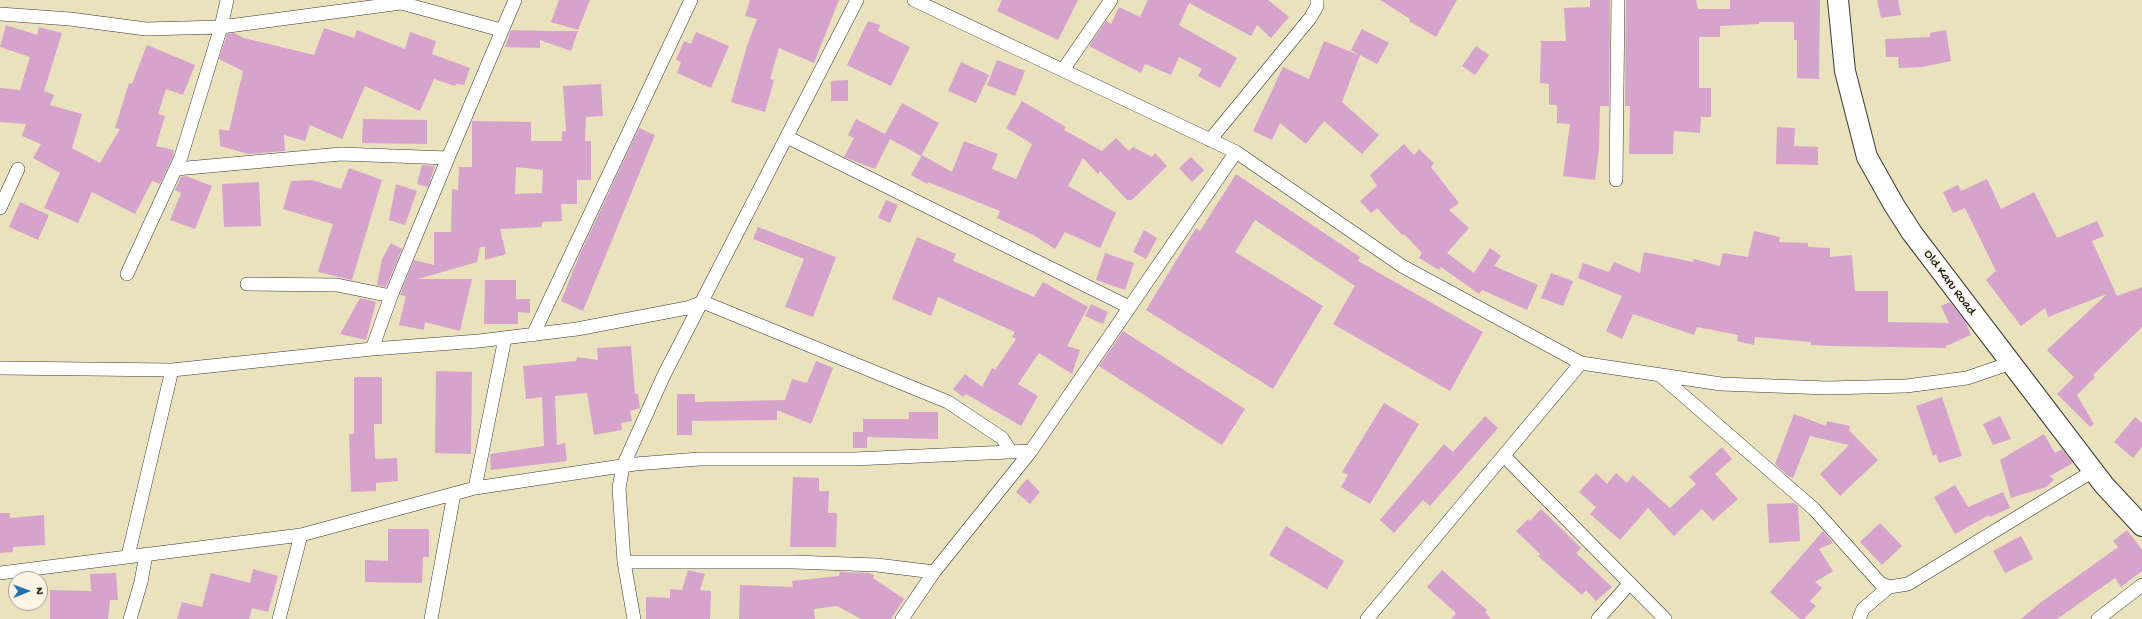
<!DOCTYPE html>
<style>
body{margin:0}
#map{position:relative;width:2142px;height:619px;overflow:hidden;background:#eae1bd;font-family:"Gochi Hand",sans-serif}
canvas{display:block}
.north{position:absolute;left:8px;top:571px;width:40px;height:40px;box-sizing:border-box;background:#fcf5e5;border:1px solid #a29e95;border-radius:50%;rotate:89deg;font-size:11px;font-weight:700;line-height:16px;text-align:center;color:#1c1c1c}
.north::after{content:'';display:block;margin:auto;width:14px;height:18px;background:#1f6fb2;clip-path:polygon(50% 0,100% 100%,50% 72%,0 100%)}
</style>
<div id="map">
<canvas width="2142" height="619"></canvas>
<div class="north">N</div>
</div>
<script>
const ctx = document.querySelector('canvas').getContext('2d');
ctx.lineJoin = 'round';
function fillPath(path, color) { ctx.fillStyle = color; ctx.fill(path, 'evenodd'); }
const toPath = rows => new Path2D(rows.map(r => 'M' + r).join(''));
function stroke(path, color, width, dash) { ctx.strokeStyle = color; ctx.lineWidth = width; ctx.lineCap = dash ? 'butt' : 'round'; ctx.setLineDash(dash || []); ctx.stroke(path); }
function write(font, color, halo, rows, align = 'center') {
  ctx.font = font + ' "Gochi Hand",sans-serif'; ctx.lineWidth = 3; ctx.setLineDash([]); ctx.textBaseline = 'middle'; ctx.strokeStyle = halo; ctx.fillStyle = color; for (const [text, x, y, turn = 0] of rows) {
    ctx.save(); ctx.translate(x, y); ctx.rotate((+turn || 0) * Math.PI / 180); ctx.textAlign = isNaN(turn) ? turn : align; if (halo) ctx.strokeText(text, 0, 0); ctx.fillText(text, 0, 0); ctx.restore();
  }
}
fillPath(toPath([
 [559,0,590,0,578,30,551,22],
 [750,0,839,0,814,63,779,48,770,79,774,80,765,112,731,102,747,46,757,19,745,16],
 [1002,0,1078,0,1058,40,997,11],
 [1148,0,1268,0,1289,17,1271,38,1257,25,1251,36,1189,3,1179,25,1237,58,1220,88,1198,76,1202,69,1179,57,1171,75,1145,64,1141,73,1089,46,1106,21,1111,24,1119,7,1140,17],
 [1380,0,1457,0,1436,37,1409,21,1410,19],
 [1590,0,1610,0,1609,106,1600,106,1599,149,1595,180,1563,176,1570,124,1557,123,1557,105,1549,105,1549,84,1540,83,1541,41,1566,41,1564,8,1590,7],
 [1626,0,1696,0,1698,9,1730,9,1730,0,1820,0,1819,79,1797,78,1797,40,1794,40,1794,22,1759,22,1759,24,1720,26,1720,37,1699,37,1699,88,1711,88,1711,117,1701,117,1700,133,1674,131,1673,154,1629,154,1630,106,1625,106],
 [1877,0,1898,0,1901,15,1881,18],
 [868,21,880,25,878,31,910,47,891,86,847,65],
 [6,25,37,35,39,27,62,33,44,91,54,95,50,105,82,114,72,148,100,163,120,129,115,128,129,83,132,84,147,45,195,65,183,95,166,89,158,114,165,116,156,146,174,150,173,156,160,184,152,181,135,214,92,192,78,223,44,208,60,173,33,158,41,144,22,136,26,124,0,122,0,88,20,90,30,57,0,47],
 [324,28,354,38,357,30,405,49,410,32,436,41,432,54,470,68,464,85,456,84,455,86,434,79,420,111,365,86,342,139,310,125,305,141,284,135,285,151,249,154,220,146,219,129,229,131,243,71,219,59,227,34,234,33,244,38,314,55],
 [1362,29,1389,43,1377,64,1360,55,1342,102,1379,135,1362,154,1324,121,1306,144,1280,123,1272,140,1253,131,1283,67,1309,79,1324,41,1359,55,1351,50],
 [511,30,552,31,578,31,571,51,540,40,540,48,505,47],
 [1946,30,1951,61,1922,67,1899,68,1898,57,1886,57,1885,39,1930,37,1930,33],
 [696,32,729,46,711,88,677,73,681,62,676,60,684,41,691,44],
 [1476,46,1489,55,1475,75,1462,66],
 [997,60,1025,71,1015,96,987,85],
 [961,62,989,75,976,103,948,91],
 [848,80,848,101,831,101,831,81],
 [601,84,603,116,586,117,585,141,591,141,591,180,577,180,577,204,561,204,562,221,542,222,542,227,500,229,506,254,485,260,485,247,480,247,477,262,418,279,472,279,460,331,425,322,424,330,399,325,406,296,400,295,414,260,434,265,434,232,451,232,452,189,458,190,459,167,472,167,472,121,531,122,531,141,562,141,562,131,566,131,563,86],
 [516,167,543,170,542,193,515,194],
 [1022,101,1066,127,1064,130,1102,151,1116,138,1129,151,1133,147,1152,157,1155,153,1167,166,1132,200,1127,200,1100,171,1098,174,1083,158,1068,186,1116,213,1100,248,1065,232,1055,249,1035,236,997,218,1000,211,928,182,927,184,911,175,922,155,952,172,964,141,998,154,992,169,1016,179,1032,144,1006,128],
 [902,103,939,123,921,156,890,139,875,169,844,157,854,138,848,135,856,119,885,134],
 [363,119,427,120,427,144,362,143],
 [1777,127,1795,128,1794,146,1818,147,1818,165,1776,164],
 [639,128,655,135,583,311,561,301,580,254],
 [1404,144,1414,155,1419,149,1434,163,1431,167,1459,203,1449,210,1469,228,1447,253,1474,273,1490,248,1501,256,1494,266,1538,285,1527,310,1482,290,1479,294,1441,267,1439,270,1419,258,1422,253,1404,234,1402,235,1377,208,1371,213,1360,201,1377,186,1370,175],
 [1191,157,1204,170,1192,182,1179,168],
 [422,165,435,166,428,187,417,184],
 [349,168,382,180,352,280,318,272,333,224,283,209,291,181,312,180,341,189],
 [1236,174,1360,257,1358,261,1483,332,1450,391,1333,324,1355,286,1255,220,1235,252,1323,306,1273,389,1146,310,1196,228,1200,231],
 [186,176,212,186,195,229,170,220,181,193,175,190,181,177],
 [1987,179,2001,209,2034,192,2057,238,2097,221,2104,236,2092,241,2117,296,2142,287,2142,327,2093,375,2095,377,2077,395,2094,424,2090,427,2057,394,2074,377,2047,350,2107,294,2048,317,2045,308,2021,326,1986,280,1996,271,1965,208,1953,213,1943,192,1958,185,1961,191],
 [259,182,261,226,224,227,222,184],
 [396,184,417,191,405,225,389,220],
 [886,200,898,205,890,223,878,218],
 [20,202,49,215,38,240,9,227],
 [758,227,836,257,813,317,785,307,804,259,753,239],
 [1144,230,1157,238,1146,259,1133,252],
 [1754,231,1780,237,1779,242,1808,243,1808,247,1830,248,1830,257,1852,255,1855,291,1888,291,1888,322,1949,323,1941,306,1950,302,1965,321,1971,335,1946,346,1946,348,1832,346,1811,345,1811,342,1755,337,1754,345,1737,341,1738,335,1697,327,1694,335,1633,314,1622,339,1606,331,1622,296,1578,278,1583,263,1609,272,1614,262,1640,273,1644,252,1693,262,1694,259,1720,266,1723,253,1748,257],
 [917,237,956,254,953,261,1034,297,1043,282,1088,307,1067,346,1080,350,1072,374,1039,353,1018,384,1038,396,1021,426,966,394,963,397,953,389,965,374,982,387,992,368,995,370,1016,339,1012,337,1015,332,938,297,931,316,892,299],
 [391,243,402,249,386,287,377,285,382,259],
 [1105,253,1134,263,1125,290,1096,280],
 [1551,273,1573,281,1563,306,1541,298],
 [485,280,516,280,516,299,530,299,530,313,518,312,518,324,484,324],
 [360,298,376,302,366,340,340,334],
 [1091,304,1108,312,1103,324,1085,316],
 [1123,331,1245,409,1222,445,1099,366],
 [631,346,635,394,638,394,640,408,630,411,632,421,621,423,622,430,594,435,587,393,555,396,557,445,565,443,567,461,491,470,490,454,544,446,542,397,526,399,523,366,576,361,577,357,598,360,597,348],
 [816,361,833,368,811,424,777,410,777,420,692,421,692,435,677,435,677,394,695,394,695,402,785,400,792,379,807,383],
 [436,371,472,372,471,454,435,453],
 [354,377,382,377,382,424,374,424,375,459,397,458,398,481,376,483,376,491,351,492,349,434,354,434],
 [1942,397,1962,456,1939,463,1936,454,1933,456,1916,406],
 [1384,403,1419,424,1370,504,1341,487,1348,475,1342,472],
 [909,412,938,412,938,439,867,437,867,448,853,448,853,432,863,432,863,419,909,419],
 [1794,414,1826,426,1827,421,1850,426,1849,430,1878,460,1840,496,1820,474,1849,445,1810,436,1793,478,1787,475,1775,464],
 [1485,416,1498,428,1430,506,1423,500,1394,533,1380,520,1444,444,1453,452],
 [2000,416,2011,439,1993,445,1983,424],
 [2135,417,2142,423,2142,447,2133,458,2114,442],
 [2044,434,2055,453,2062,449,2073,463,2050,476,2054,480,2046,487,2011,498,2000,460],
 [1722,447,1732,459,1715,474,1738,499,1713,521,1702,509,1674,536,1648,508,1620,540,1590,514,1596,507,1579,492,1596,473,1607,484,1616,473,1627,483,1633,475,1670,508,1696,484,1689,477],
 [793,477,819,478,819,491,829,491,828,513,837,513,836,547,790,547],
 [1027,479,1040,492,1030,504,1016,492],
 [1955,485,1968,507,2003,492,2010,508,1990,517,1989,515,1955,534,1934,497],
 [1794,503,1798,506,1800,541,1769,543,1767,504],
 [1541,509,1581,548,1576,553,1612,587,1596,601,1586,590,1582,595,1538,556,1540,554,1516,531,1528,519,1530,521],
 [0,513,10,513,10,518,44,515,45,545,13,547,13,552,0,553],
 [1880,523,1902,546,1882,565,1860,542],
 [1286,526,1344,561,1327,589,1269,555],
 [388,529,429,529,429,557,423,557,422,583,365,582,365,560,388,561],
 [2127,530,2142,550,2142,571,2121,587,2115,578,2057,619,2021,619,2040,603,2118,547,2113,541],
 [1823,531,1833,543,1819,549,1833,571,1815,582,1822,588,1810,601,1816,606,1804,619,1800,619,1770,592],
 [2021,536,2033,559,2005,573,1993,551],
 [253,569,278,576,268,612,252,608,249,619,177,619,182,602,202,607,211,573,250,583],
 [688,570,705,574,700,590,711,591,710,619,646,619,646,597,670,598,670,589,682,590],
 [1442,570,1487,610,1485,612,1491,619,1451,619,1456,613,1427,587],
 [840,572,869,573,874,575,873,578,904,599,891,619,861,619,837,606,814,609,815,619,739,619,740,585,793,587,792,581,839,576],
 [116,573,118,600,110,600,108,619,50,619,50,590,91,591,90,574]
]), '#d6a3cd');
const street = toPath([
 [914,0,1236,152,1402,266,1581,363],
 [0,14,70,19,146,29,221,27,401,3,501,30],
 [1063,70,1111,0],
 [787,137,1129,307],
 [1210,140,1311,17,1317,6,1317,0],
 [176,169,341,154,448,158],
 [1616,180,1618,0],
 [0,208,18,169],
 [127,274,181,157,221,27,227,0],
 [247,284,337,285,391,296],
 [533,335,691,0],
 [372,349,391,296,448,158,515,0],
 [0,368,172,370,372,349,479,341,577,329,687,308,703,302,948,402,1002,438,1011,452],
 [1661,376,1814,509,1880,583,1889,587,1908,584,2093,471],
 [1504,456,1665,619],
 [475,488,505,338],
 [128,556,172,370],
 [624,562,793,562,877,565,934,572],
 [0,573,301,535,475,488,635,464,699,459,854,459,1031,451,1236,152],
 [130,619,141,582,146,554],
 [279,619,301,535],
 [431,619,454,494],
 [634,619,624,562,619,488,623,466,664,375,857,0],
 [902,619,934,572,1031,451],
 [1367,619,1581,363,1721,384,1827,388,1906,386,1967,378,2011,363],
 [1598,619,1630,583],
 [1859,619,1863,609,1889,587],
 [2098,619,2142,585]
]);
const primary = toPath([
 [1838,0,1845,71,1867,157,1894,205,1912,233,2104,485,2142,526]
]);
stroke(street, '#3b3a34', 14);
stroke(primary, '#3b3a34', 22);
stroke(street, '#fff', 13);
stroke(primary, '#fff', 20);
write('13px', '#1c1c1c', '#fcf5e5', [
 ["Old Karu Road",1949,283,53]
]);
</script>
